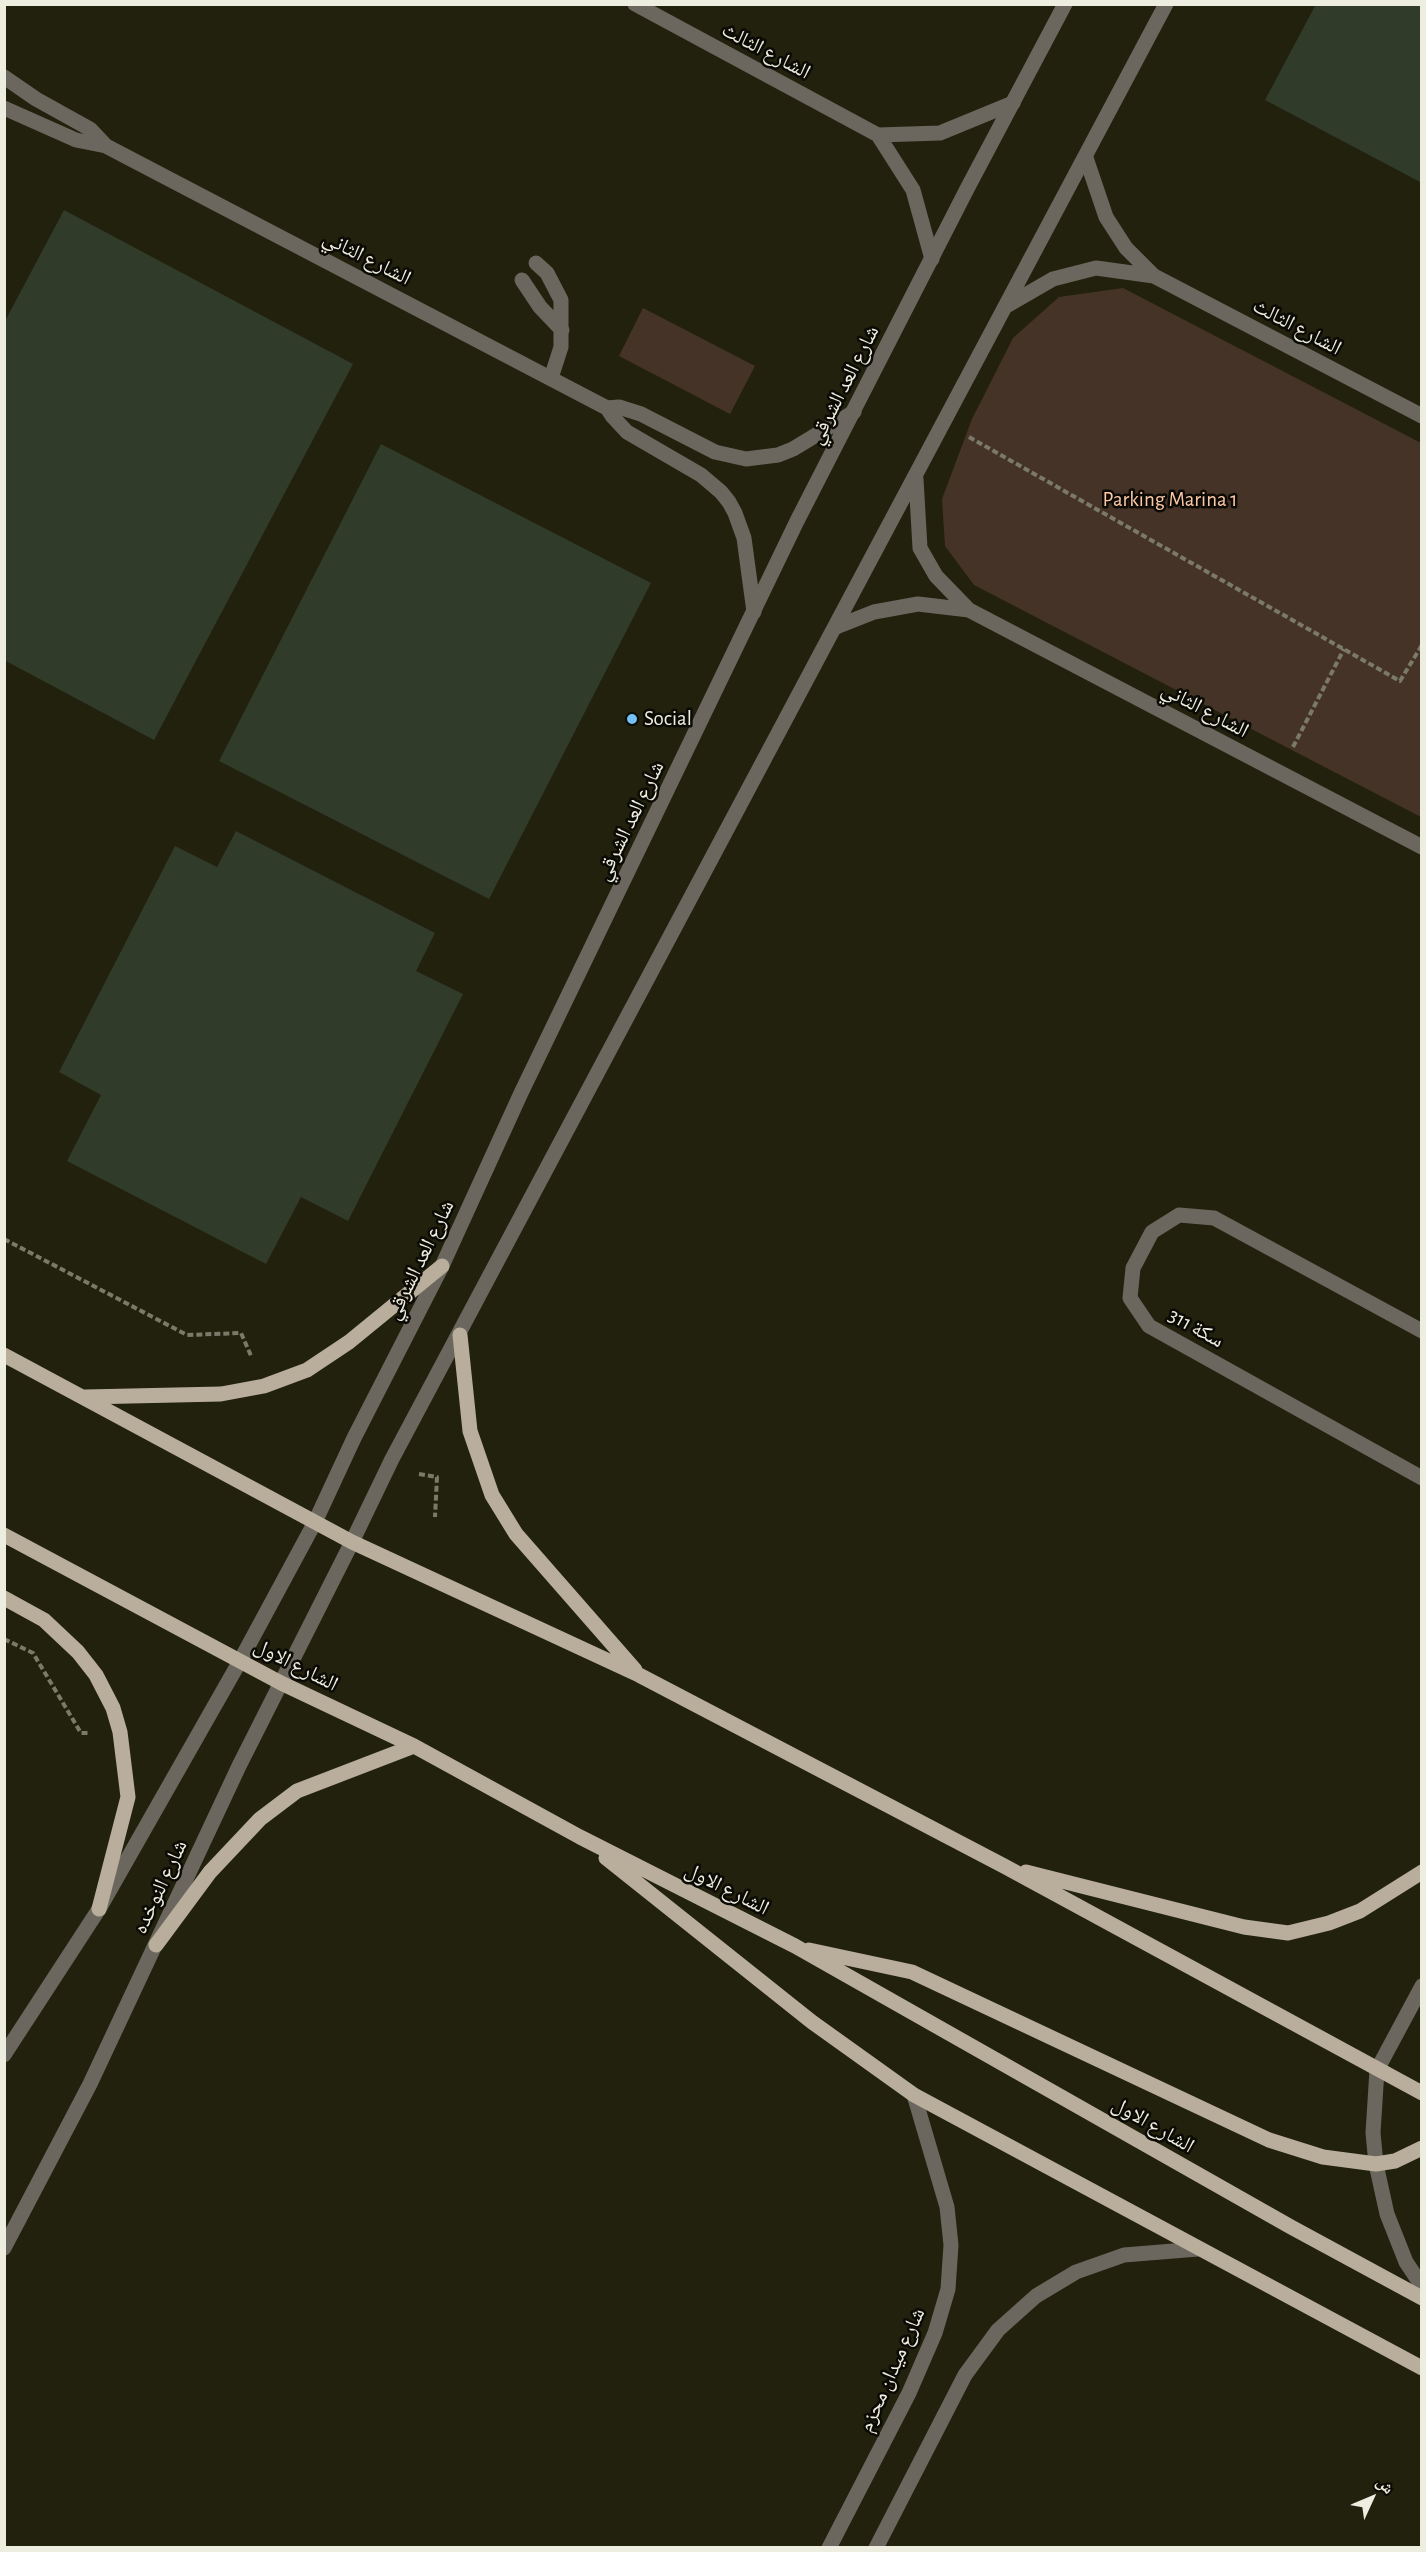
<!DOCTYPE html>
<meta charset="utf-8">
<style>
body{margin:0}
#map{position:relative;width:1426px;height:2552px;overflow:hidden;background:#22210e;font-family:"Alegreya Sans","Noto Naskh Arabic",sans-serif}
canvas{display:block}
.frame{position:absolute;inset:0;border:6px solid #edede0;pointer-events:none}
.north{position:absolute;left:1342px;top:2468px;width:60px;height:60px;-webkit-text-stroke:4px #0b0a04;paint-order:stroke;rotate:46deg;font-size:16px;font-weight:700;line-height:24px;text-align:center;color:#edede0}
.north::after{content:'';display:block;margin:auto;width:21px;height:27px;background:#edede0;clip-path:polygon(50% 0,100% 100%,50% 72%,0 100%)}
</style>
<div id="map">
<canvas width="1426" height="2552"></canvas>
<div class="frame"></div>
<div class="north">ش</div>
</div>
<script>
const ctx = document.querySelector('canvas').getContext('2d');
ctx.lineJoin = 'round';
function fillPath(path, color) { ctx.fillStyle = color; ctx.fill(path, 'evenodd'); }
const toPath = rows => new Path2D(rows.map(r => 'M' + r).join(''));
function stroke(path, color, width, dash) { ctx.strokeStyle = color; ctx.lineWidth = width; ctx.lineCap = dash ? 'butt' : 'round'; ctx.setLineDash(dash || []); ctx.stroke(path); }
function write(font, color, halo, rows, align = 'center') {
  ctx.font = font + ' "Alegreya Sans","Noto Naskh Arabic",sans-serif'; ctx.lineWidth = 5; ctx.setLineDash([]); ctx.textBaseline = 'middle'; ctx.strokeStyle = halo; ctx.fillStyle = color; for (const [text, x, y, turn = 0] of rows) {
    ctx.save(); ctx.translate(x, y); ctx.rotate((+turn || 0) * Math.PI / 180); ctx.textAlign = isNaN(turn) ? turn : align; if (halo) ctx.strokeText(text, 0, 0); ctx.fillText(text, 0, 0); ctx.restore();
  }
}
fillPath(toPath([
 [1123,288,1421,443,1421,817,974,585,945,546,942,499,972,419,1013,338,1059,297],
 [643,308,755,366,730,414,619,356]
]), '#463327');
fillPath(toPath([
 [1316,4,1422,4,1422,183,1265,100],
 [64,210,353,364,154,740,4,660,4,323],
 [381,444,651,583,489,899,219,761],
 [236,831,435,933,416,971,463,994,348,1221,301,1197,266,1264,67,1161,101,1095,59,1072,175,846,217,867]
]), '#303b29');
stroke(toPath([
 [969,437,1400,681,1422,645],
 [1293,747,1344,649],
 [4,1239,187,1335,241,1333,252,1358],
 [419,1474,437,1477,435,1517],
 [4,1639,33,1653,81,1733,90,1733]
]), '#7b7a6a', 4, [6, 3]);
stroke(toPath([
 [536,263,547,273,561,300,561,347,551,378],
 [522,280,540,307,562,330]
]), '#6c675e', 15);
stroke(toPath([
 [635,4,878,135,940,133,1013,103],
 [4,77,36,99,90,129,106,146],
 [4,108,76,140,106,146,607,408,619,407,641,414,715,452,746,459,778,455,793,449,854,412],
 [878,135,913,190,932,259],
 [1086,158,1106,217,1126,248,1154,276,1422,416],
 [1008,305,1053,279,1096,268,1154,276],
 [607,408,613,417,627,432,701,475,721,492,729,502,735,513,744,538,754,612],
 [916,479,920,548,936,576,969,610,1422,847],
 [836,627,874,612,918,604,969,610],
 [1422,1331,1214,1218,1179,1215,1152,1232,1133,1268,1130,1298,1149,1326,1422,1478],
 [4,2055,99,1909,240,1661,315,1522],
 [4,2248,90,2084,239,1766,352,1542],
 [829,2548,909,2393,935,2333,948,2289,951,2245,947,2207,914,2095],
 [876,2548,965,2375,998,2330,1036,2296,1076,2272,1124,2255,1198,2249]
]), '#6c675e', 15);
stroke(toPath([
 [315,1522,354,1438,442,1266,521,1093,797,521,968,187,1065,4],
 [352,1542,392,1459,1166,4],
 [1422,1986,1377,2070,1373,2133,1376,2164,1387,2214,1406,2262,1422,2286]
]), '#6c675e', 15);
stroke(toPath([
 [460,1335,470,1431,492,1495,516,1534,635,1670],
 [4,1355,352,1542,639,1675,1004,1866,1422,2093],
 [85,1397,221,1394,264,1386,307,1370,349,1342,442,1266],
 [4,1535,281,1683,414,1746,580,1837,795,1946,1291,2227,1422,2298],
 [4,1598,44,1620,78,1652,96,1675,113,1708,120,1732,128,1797,99,1909],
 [606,1858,812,2022,914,2095,1422,2368],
 [1026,1872,1244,1927,1288,1933,1329,1923,1360,1911,1422,1872],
 [156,1945,210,1872,260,1819,297,1791,414,1746],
 [809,1950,912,1972,1269,2140,1323,2157,1376,2164,1395,2161,1422,2148]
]), '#b9ae9c', 15);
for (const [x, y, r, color] of [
 [632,719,6,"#73c1f5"]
]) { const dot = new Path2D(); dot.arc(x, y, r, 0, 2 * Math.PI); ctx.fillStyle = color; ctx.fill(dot); stroke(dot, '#0b0a04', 2); }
write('21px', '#edede0', '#0b0a04', [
 ["الشارع الثالث",766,51,28],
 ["الشارع الثاني",367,258,27],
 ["الشارع الثالث",1297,327,28],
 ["شارع العد الشرقي",844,385,-63],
 ["الشارع الثاني",1205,710,28],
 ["شارع العد الشرقي",630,821,-64],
 ["شارع العد الشرقي",420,1260,-64],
 ["سكة 311",1196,1328,29],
 ["الشارع الاول",296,1665,27],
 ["شارع النوخده",160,1887,-65],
 ["الشارع الاول",727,1889,27],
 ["الشارع الاول",1153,2125,30],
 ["شارع ميدان محزم",892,2370,-66]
]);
write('21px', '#fcc8a7', '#0b0a04', [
 ["Parking Marina 1",1170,500]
]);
write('21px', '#edede0', '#0b0a04', [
 ["Social",644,719]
], 'left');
</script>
